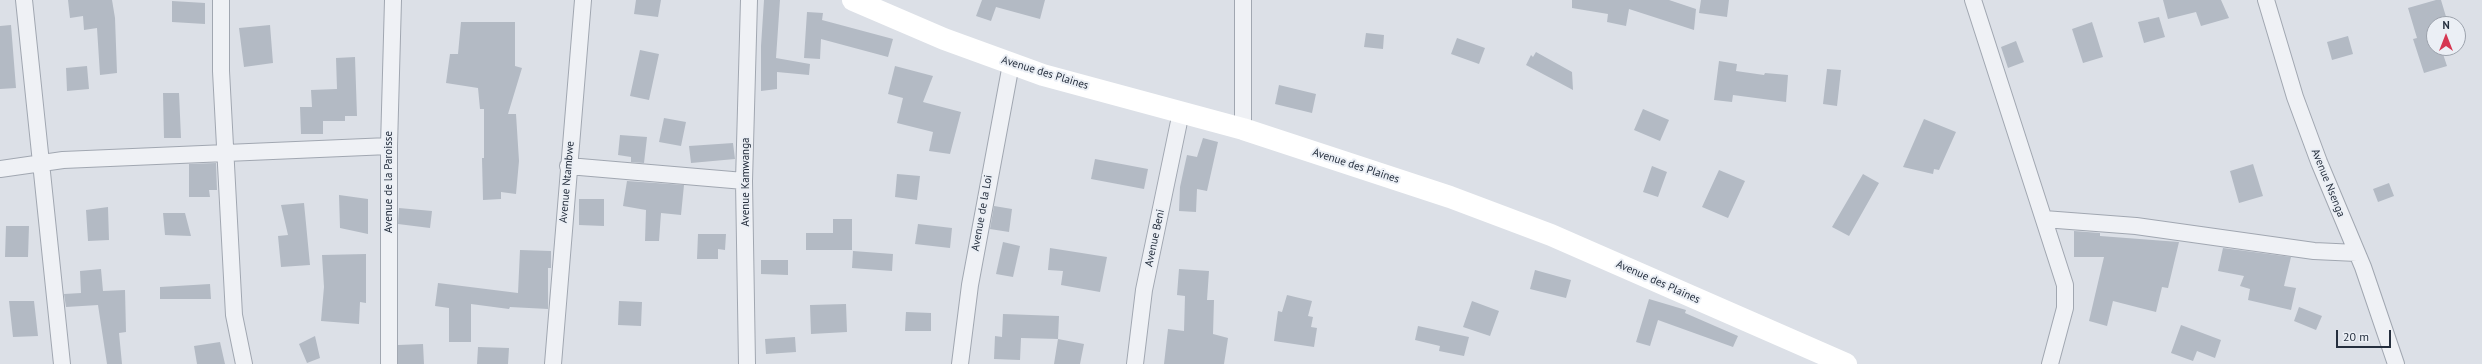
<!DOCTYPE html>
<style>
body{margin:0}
#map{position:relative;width:2482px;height:364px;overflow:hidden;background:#dce0e7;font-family:"PT Sans",sans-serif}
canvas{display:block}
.north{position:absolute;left:2426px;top:16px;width:40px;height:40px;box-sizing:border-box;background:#ebeff5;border:1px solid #9ca2ac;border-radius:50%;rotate:0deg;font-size:11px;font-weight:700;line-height:16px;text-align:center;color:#252f3e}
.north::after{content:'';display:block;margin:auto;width:14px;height:18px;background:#d63752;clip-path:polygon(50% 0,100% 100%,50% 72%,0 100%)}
.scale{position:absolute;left:2336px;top:330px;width:55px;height:18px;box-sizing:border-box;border:2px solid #252f3e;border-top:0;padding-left:5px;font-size:12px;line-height:14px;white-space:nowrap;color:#252f3e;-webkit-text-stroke:3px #ebeff5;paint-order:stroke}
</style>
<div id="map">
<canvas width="2482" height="364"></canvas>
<div class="north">N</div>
<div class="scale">20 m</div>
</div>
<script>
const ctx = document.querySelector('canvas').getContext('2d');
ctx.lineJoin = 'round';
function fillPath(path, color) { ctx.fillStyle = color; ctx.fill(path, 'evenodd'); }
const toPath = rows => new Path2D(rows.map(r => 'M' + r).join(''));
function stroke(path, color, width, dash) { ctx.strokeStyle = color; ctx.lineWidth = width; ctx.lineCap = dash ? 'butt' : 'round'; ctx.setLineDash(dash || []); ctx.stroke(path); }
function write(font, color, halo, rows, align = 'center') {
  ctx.font = font + ' "PT Sans",sans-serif'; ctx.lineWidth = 4; ctx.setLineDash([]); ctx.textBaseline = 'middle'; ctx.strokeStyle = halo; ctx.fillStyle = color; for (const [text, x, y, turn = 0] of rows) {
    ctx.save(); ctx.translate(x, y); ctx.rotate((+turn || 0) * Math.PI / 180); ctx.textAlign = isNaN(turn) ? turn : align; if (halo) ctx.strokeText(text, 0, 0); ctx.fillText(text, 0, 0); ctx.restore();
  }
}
fillPath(toPath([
 [68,0,112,0,115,18,117,73,100,75,97,28,84,30,83,16,70,18],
 [636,0,661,0,658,17,634,14],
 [764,0,780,0,776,58,810,64,809,75,777,72,777,89,761,91,761,46],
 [982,0,1045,0,1040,19,996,7,991,21,976,16],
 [1572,0,1669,0,1696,9,1694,30,1629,9,1626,26,1607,22,1608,14,1572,8],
 [1701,0,1729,0,1727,17,1699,13],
 [2163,0,2221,0,2229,18,2201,26,2196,12,2168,19],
 [2436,0,2441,0,2447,20,2434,23,2434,48,2441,48,2447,66,2424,73,2413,39,2417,38,2408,8],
 [172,1,205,3,205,24,172,22],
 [807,12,823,13,822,20,893,39,888,57,821,39,820,59,804,58],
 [2159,17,2165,37,2144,43,2138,22],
 [461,22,515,22,515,66,522,68,508,114,516,114,519,161,516,194,501,192,501,199,483,200,482,158,484,158,484,109,480,109,478,88,446,83,450,54,458,54],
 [2092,22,2103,57,2083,63,2072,29],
 [11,25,16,88,0,89,0,26],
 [270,25,273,63,244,67,239,28],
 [1366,33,1384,35,1383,49,1364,47],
 [2348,36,2353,54,2332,60,2327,42],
 [1457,38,1485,48,1479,64,1451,54],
 [2016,41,2024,62,2008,68,2001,47],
 [640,50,659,54,649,100,630,96],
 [1536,52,1572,72,1573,90,1526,65,1531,55,1533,57],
 [355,57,357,116,345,116,345,121,323,121,323,134,301,134,300,107,312,107,311,90,337,89,336,58],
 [1719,61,1737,64,1736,71,1764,75,1765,73,1788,75,1786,102,1733,95,1732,102,1714,100],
 [87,66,89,89,67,91,66,68],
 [895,66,933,76,923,102,961,112,950,154,929,151,933,132,897,123,903,98,888,94],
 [1827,69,1841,70,1837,106,1823,104],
 [1279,85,1316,94,1312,113,1275,104],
 [163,93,179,93,181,138,164,138],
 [1643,109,1669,120,1660,141,1634,130],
 [664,118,686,122,681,146,659,142],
 [1924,119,1956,132,1939,170,1934,169,1933,174,1903,167],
 [620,135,647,137,644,163,631,162,631,157,618,155],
 [1203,138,1218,142,1207,191,1197,189,1196,212,1179,211,1180,187,1187,155,1197,157],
 [733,143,735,159,691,163,689,146],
 [1095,159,1148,169,1144,189,1091,179],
 [216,163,217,190,209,190,210,197,189,197,189,164],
 [2253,164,2263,196,2239,203,2230,171],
 [1652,166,1667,172,1658,197,1643,192],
 [1719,170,1745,181,1728,218,1702,207],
 [897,174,920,176,917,200,895,197],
 [1863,174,1879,183,1849,236,1832,227],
 [627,181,684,185,681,215,661,213,659,241,645,241,646,210,623,206],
 [2389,183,2394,196,2378,202,2373,189],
 [339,195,368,199,368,234,340,228],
 [579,199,604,199,604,226,579,225],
 [304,203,310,265,281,267,278,236,288,235,281,205],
 [994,206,1012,209,1009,232,990,229],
 [108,207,109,240,88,241,86,210],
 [399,208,432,211,430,228,398,224],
 [163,213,185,213,191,236,165,235],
 [833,219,852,219,852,250,806,250,806,233,833,233],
 [918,224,952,228,950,248,915,244],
 [6,226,29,226,28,257,5,257],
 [2074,231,2100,233,2100,236,2179,242,2168,288,2162,287,2156,312,2113,301,2107,326,2089,321,2104,257,2074,257],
 [698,234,726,234,725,250,718,249,718,259,697,259],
 [1003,242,1020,246,1013,277,996,274],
 [1050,248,1107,257,1100,292,1061,285,1063,271,1048,270],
 [2223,248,2291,257,2284,286,2296,288,2291,310,2248,300,2250,289,2240,286,2244,276,2218,271],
 [520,250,551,251,551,268,548,268,548,309,510,307,509,309,471,304,471,342,449,342,449,308,435,306,438,283,518,293],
 [853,251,893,254,892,271,852,268],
 [366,254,366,303,360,302,359,324,321,321,324,287,322,255],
 [761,260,788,260,788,275,761,274],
 [101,269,103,291,125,290,126,332,119,333,122,364,107,364,98,305,66,307,64,294,81,293,80,271],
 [1179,269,1209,271,1207,300,1214,300,1213,334,1228,338,1224,364,1164,364,1168,329,1184,331,1185,296,1177,295],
 [1535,270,1571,280,1566,298,1530,289],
 [210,284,211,299,160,299,160,287],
 [1287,295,1312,301,1308,316,1313,317,1311,327,1317,328,1314,347,1274,341,1278,311,1282,312],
 [1649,299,1686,310,1685,313,1738,336,1733,347,1658,320,1650,346,1636,342],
 [9,301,34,301,38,336,13,337],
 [619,301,642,302,641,326,618,325],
 [1472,301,1499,311,1490,336,1463,327],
 [846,304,847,332,811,334,810,305],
 [2299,307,2322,316,2316,330,2294,321],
 [906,312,931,313,931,331,905,331],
 [1003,314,1059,316,1058,339,1021,338,1020,360,994,359,995,336,1002,337],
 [2181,325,2221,340,2215,358,2197,351,2193,361,2171,353],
 [1418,326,1469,337,1464,356,1439,351,1440,346,1415,340],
 [315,336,320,358,307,363,299,344],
 [795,337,796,352,766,354,765,339],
 [1058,339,1084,344,1080,364,1054,364],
 [220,342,225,364,197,364,194,346],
 [423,344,424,364,398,364,398,345],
 [478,347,509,348,508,364,477,364]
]), '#b3bac4');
const street = toPath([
 [24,0,62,364],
 [221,0,221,71,234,315,244,364],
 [1243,0,1243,129],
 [1973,0,2065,285,2065,308,2050,364],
 [2266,0,2295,97,2319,162,2363,267,2396,364],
 [568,166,744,181],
 [0,169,63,160,389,146],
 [2044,219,2136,226,2314,251,2357,253],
 [389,364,389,146,393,0],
 [553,364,583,0],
 [747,364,744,181,749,0],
 [960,364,970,285,1011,64],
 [1135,364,1144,290,1181,112]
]);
stroke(street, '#a1a7b1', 18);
stroke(street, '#eff1f5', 16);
stroke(toPath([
 [853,0,944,39,1043,75,1243,129,1450,197,1551,235,1846,364]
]), '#fff', 22);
write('11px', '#252f3e', '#ebeff5', [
 ["Avenue des Plaines",1045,73,17],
 ["Avenue des Plaines",1356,166,18],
 ["Avenue de la Paroisse",389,182,-90],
 ["Avenue Ntambwe",567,182,-85],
 ["Avenue Kamwanga",746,182,-90],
 ["Avenue Nsenga",2328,183,68],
 ["Avenue de la Loi",982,213,-80],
 ["Avenue Beni",1155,238,-78],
 ["Avenue des Plaines",1658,282,24]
]);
</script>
